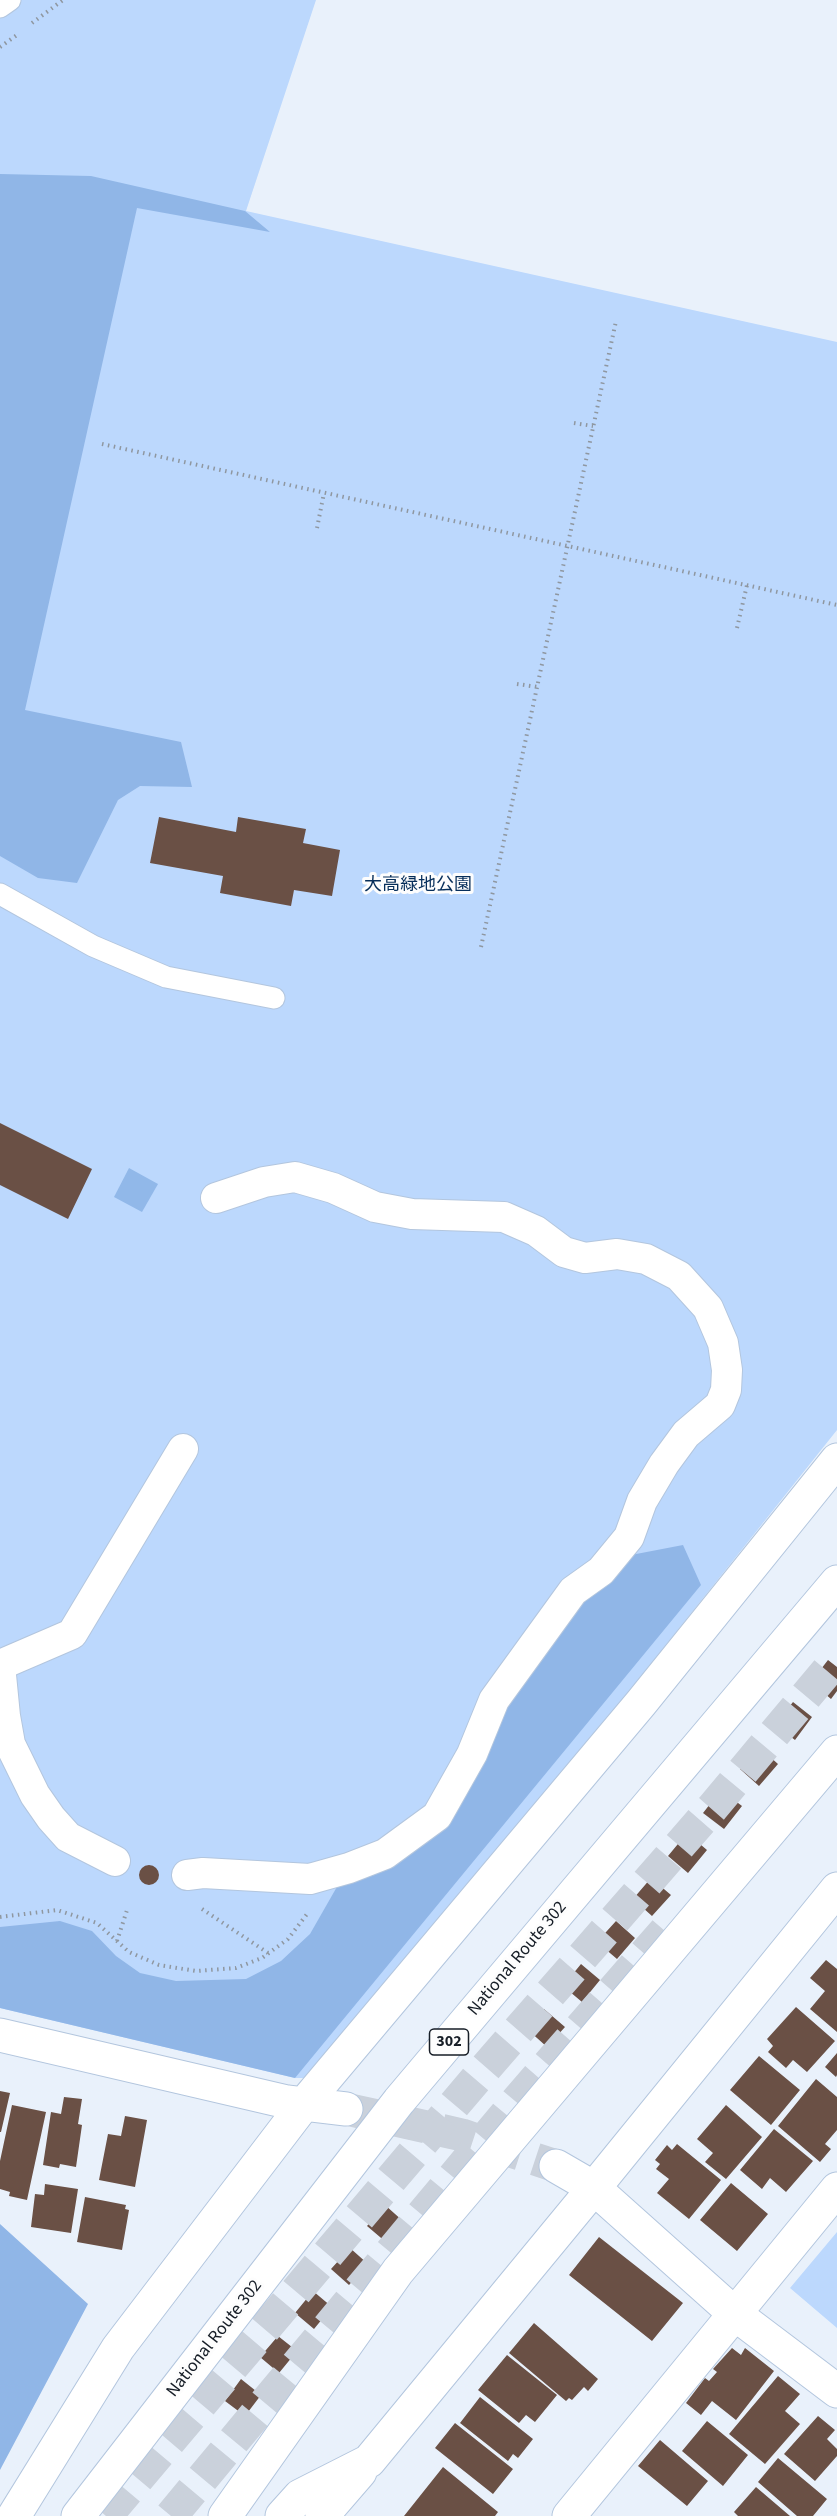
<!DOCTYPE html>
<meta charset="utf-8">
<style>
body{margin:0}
canvas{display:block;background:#e9f1fb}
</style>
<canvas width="837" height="2516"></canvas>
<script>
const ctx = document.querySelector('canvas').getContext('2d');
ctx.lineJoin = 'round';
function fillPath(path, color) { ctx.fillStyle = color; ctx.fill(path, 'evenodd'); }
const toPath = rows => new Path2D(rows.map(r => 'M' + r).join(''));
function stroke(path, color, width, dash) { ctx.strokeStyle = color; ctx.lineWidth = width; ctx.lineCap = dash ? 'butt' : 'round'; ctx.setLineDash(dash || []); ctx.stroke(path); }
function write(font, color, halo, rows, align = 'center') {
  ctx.font = font + ' "Source Sans 3","Noto Sans JP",sans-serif'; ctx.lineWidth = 6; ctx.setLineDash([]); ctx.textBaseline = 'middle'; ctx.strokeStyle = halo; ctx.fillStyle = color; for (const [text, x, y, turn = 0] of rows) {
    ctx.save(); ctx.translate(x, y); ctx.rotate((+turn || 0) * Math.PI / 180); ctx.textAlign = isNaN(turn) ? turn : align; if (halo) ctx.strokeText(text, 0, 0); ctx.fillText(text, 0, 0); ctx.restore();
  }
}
fillPath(toPath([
 [0,0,316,0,246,211,837,342,837,1430,321,2078,295,2078,0,2008],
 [837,2232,837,2328,790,2288]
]), '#bcd8fd');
fillPath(toPath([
 [0,174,91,176,245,211,270,232,137,208,25,710,181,742,192,787,140,786,118,800,77,883,38,878,0,856],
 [683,1545,701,1585,295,2078,0,2008,0,1927,60,1921,92,1931,116,1956,140,1973,176,1981,246,1979,281,1961,310,1934,338,1885,374,1870,504,1710,574,1605,631,1555],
 [0,2224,88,2304,0,2470]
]), '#90b6e7');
fillPath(toPath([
 [129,1168,158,1184,142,1212,114,1197]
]), '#91b8e9');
fillPath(toPath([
 [159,817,236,832,238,817,306,829,303,843,340,850,332,896,294,890,291,906,220,893,223,876,150,863],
 [0,1123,92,1169,68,1219,0,1185],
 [828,1660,837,1667,837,1691,831,1699,811,1682],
 [793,1702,812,1717,795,1740,775,1725],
 [759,1747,778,1764,759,1786,740,1769],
 [721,1790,742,1806,724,1829,703,1813],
 [687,1833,707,1850,688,1873,668,1856],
 '139 1875a10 10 0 1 1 20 0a10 10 0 1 1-20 0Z',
 [651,1878,671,1895,652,1916,633,1899],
 [616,1921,635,1938,617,1959,597,1942],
 [826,1960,837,1969,837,2032,810,2009,825,1991,810,1978],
 [581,1964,600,1980,582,2002,563,1986],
 [796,2007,835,2041,807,2072,793,2060,786,2068,768,2052,773,2046,767,2039],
 [544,2009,565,2027,547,2047,527,2029],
 [837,2053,837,2075,836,2077,825,2067],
 [759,2056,800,2090,771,2125,730,2090],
 [816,2079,837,2097,837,2130,825,2144,831,2149,820,2162,778,2126],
 [0,2091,10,2093,1,2132,0,2132],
 [64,2097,82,2099,78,2124,82,2125,76,2167,60,2164,59,2168,43,2165,51,2112,61,2114],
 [12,2105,46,2112,27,2200,9,2196,10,2192,0,2189,0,2161],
 [726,2105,762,2137,726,2179,705,2162,713,2153,697,2139],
 [125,2116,147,2120,135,2187,99,2180,108,2134,121,2136],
 [774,2129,813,2161,786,2192,770,2178,762,2189,740,2170],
 [677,2144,721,2180,689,2219,657,2193,669,2179,656,2169,660,2164,655,2160,667,2145,672,2150],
 [731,2183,768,2214,737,2251,700,2220],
 [45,2184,78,2189,71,2233,31,2227,35,2194,44,2195],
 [85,2197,126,2205,125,2209,129,2210,122,2250,77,2242],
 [385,2205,404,2222,387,2243,367,2226],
 [599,2237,683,2303,652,2341,569,2275],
 [350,2248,368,2264,349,2285,331,2269],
 [313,2291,332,2307,314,2329,295,2313],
 [534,2323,598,2379,588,2391,584,2387,572,2400,569,2398,566,2401,509,2353],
 [278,2336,297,2351,279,2373,260,2357],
 [732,2348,741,2355,745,2348,774,2371,736,2420,712,2401,701,2415,686,2403,705,2378,709,2381,717,2372,713,2369],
 [507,2355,557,2395,535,2422,526,2415,519,2423,478,2390],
 [778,2376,800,2394,785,2411,800,2424,765,2464,729,2434],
 [241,2379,261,2395,245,2416,225,2401],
 [480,2397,533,2439,518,2458,513,2454,508,2461,460,2423],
 [818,2416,835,2430,827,2439,837,2449,837,2456,815,2481,784,2454],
 [707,2421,748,2455,723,2486,682,2451],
 [455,2423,513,2469,493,2494,435,2448],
 [660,2440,708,2481,687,2506,638,2466],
 [778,2458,827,2499,813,2516,797,2516,758,2482],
 [443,2467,498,2512,495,2516,404,2516],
 [756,2487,790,2516,738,2516,734,2512]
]), '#6a5045');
stroke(toPath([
 [346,2109,462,2135,556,2166]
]), '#cad1db', 33, [33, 16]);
stroke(toPath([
 [106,2516,482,2072,713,1807,837,1659],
 [171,2516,521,2096,665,1931]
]), '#cad1db', 33, [33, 16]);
const service = toPath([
 [0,7,10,0],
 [0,894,93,946,166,977,274,998]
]);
const pedestrian = toPath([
 [115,1861,68,1837,51,1818,35,1795,10,1744,5,1716,0,1665,72,1634,183,1449],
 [187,1875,203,1873,310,1879,349,1868,385,1854,437,1816,472,1754,494,1700,573,1591,601,1571,629,1537,642,1501,664,1464,686,1434,720,1405,726,1390,727,1370,723,1343,708,1308,679,1276,646,1259,617,1254,585,1258,564,1252,536,1231,504,1217,412,1214,375,1207,333,1188,295,1177,264,1182,216,1198]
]);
const minor = toPath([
 [0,2035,287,2102,346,2109],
 [556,2166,594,2188,735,2314,837,2391],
 [14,2516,118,2348,304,2104,641,1703,837,1460],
 [282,2516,300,2496,369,2461,594,2188,837,1889],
 [322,2516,360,2472],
 [569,2516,837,2189]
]);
const trunk = toPath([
 [78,2516,399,2101,837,1582],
 [225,2516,398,2271,837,1752]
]);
stroke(service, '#b3c6de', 23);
stroke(pedestrian, '#b3c6de', 32);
stroke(minor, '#b3c6de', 35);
stroke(trunk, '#b3c6de', 35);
stroke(toPath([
 [32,23,63,0],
 [0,47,17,35],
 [574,423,593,426],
 [102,444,837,605],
 [317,528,324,493],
 [737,628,747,585],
 [517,684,538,687],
 [481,947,616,321],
 [202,1909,268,1953],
 [0,1917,57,1910,97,1923,129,1952,159,1965,196,1971,236,1968,262,1958,288,1939,307,1914],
 [117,1941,128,1907]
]), '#8f97a0', 4, [1.5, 4.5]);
stroke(service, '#fff', 21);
stroke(pedestrian, '#fff', 30);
stroke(minor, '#fff', 33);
stroke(trunk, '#fff', 33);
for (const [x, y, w] of [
 [449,2042,39]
]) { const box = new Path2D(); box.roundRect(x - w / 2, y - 13, w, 26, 4.5); ctx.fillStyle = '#fdfdfd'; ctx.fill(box); stroke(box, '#171e27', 1.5); }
write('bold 16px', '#171e27', null, [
 ["302",449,2042]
]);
write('18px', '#062e5a', '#fdfdfd', [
 ["大高緑地公園",418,886]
]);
write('18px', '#171e27', '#fdfdfd', [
 ["National Route 302",518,1959,-50],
 ["National Route 302",215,2339,-52]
]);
</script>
